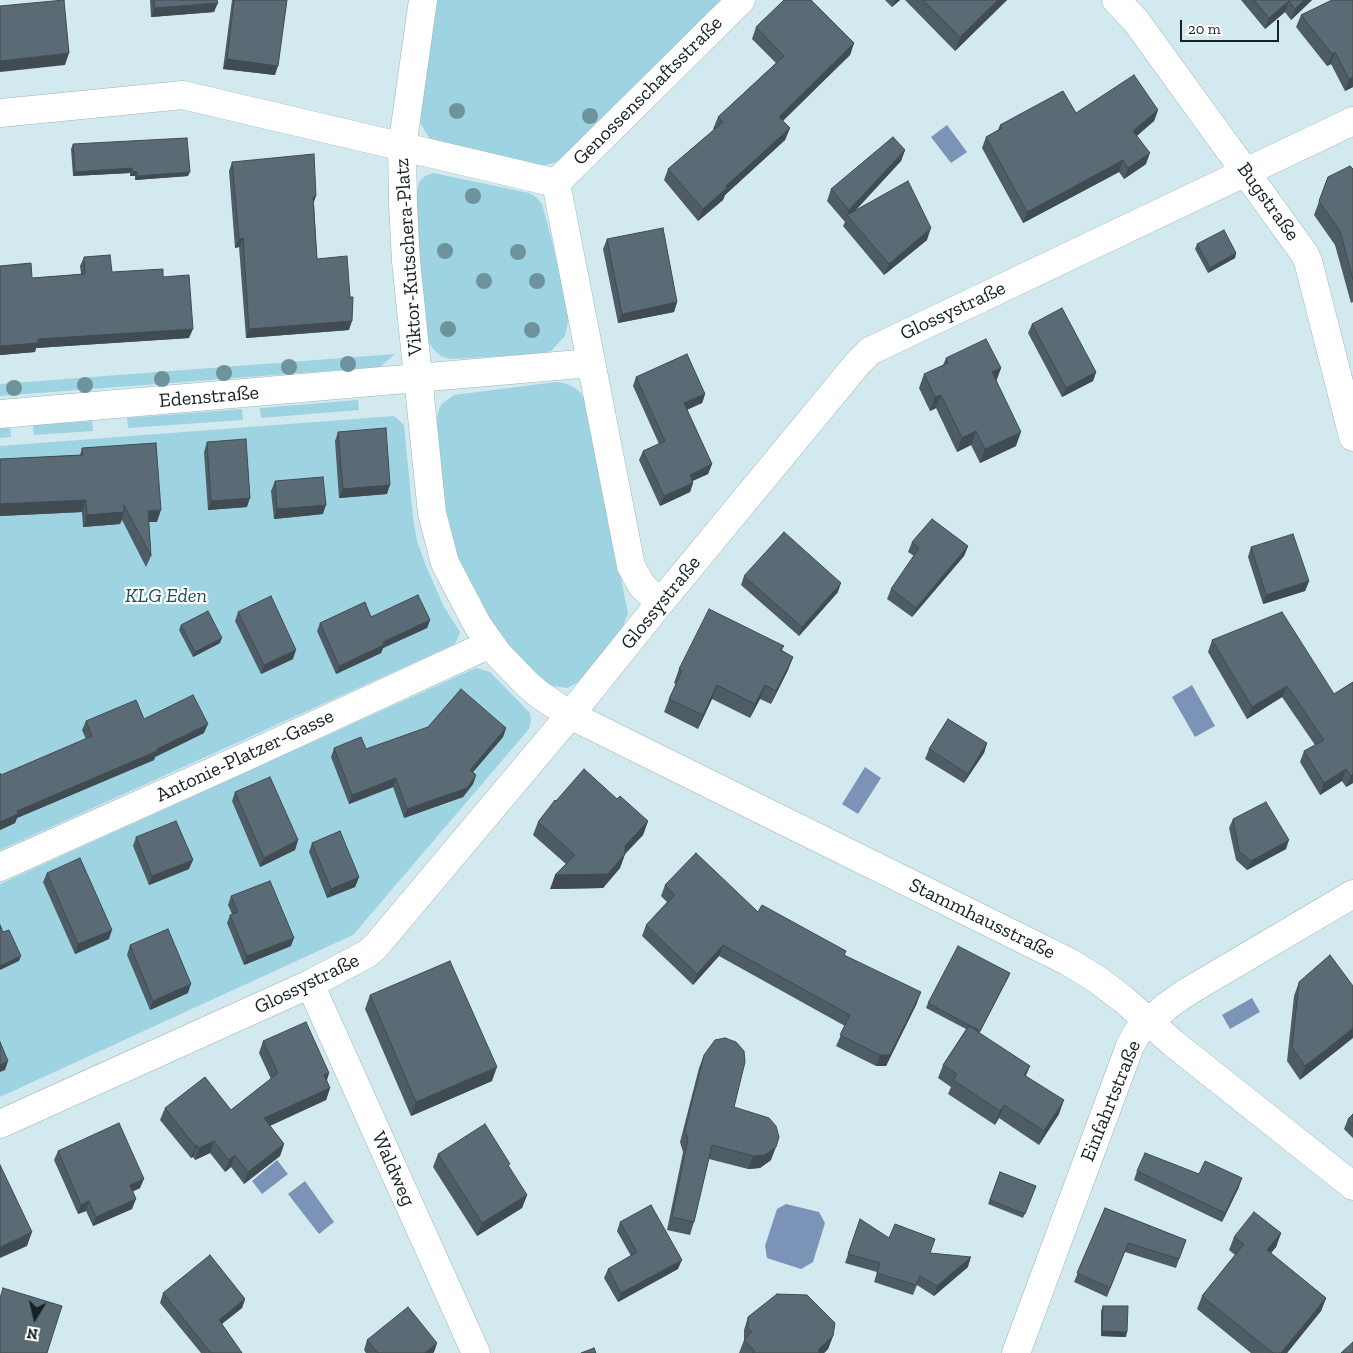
<!DOCTYPE html>
<meta charset="utf-8">
<style>
body{margin:0}
#map{position:relative;width:1353px;height:1353px;overflow:hidden;background:#d2e9ef;font-family:"Zilla Slab",serif}
canvas{display:block}
.north{position:absolute;left:10px;top:1293px;width:50px;height:50px;-webkit-text-stroke:4px #fff;paint-order:stroke;rotate:189deg;font-size:14px;font-weight:700;line-height:20px;text-align:center;color:#172022}
.north::after{content:'';display:block;margin:auto;width:18px;height:22px;background:#172022;clip-path:polygon(50% 0,100% 100%,50% 72%,0 100%)}
.scale{position:absolute;left:1180px;top:20px;width:99px;height:22px;box-sizing:border-box;border:2px solid #172022;border-top:0;padding-left:6px;font-size:15px;line-height:18px;white-space:nowrap;color:#172022;-webkit-text-stroke:4px #fff;paint-order:stroke}
</style>
<div id="map">
<canvas width="1353" height="1353"></canvas>
<div class="north">N</div>
<div class="scale">20 m</div>
</div>
<script>
const ctx = document.querySelector('canvas').getContext('2d');
ctx.lineJoin = 'round';
function fillPath(path, color) { ctx.fillStyle = color; ctx.fill(path, 'evenodd'); }
const toPath = rows => new Path2D(rows.map(r => 'M' + r).join(''));
function stroke(path, color, width, dash) { ctx.strokeStyle = color; ctx.lineWidth = width; ctx.lineCap = dash ? 'butt' : 'round'; ctx.setLineDash(dash || []); ctx.stroke(path); }
function write(font, color, halo, rows, align = 'center') {
  ctx.font = font + ' "Zilla Slab",serif'; ctx.lineWidth = 4.5; ctx.setLineDash([]); ctx.textBaseline = 'middle'; ctx.strokeStyle = halo; ctx.fillStyle = color; for (const [text, x, y, turn = 0] of rows) {
    ctx.save(); ctx.translate(x, y); ctx.rotate((+turn || 0) * Math.PI / 180); ctx.textAlign = isNaN(turn) ? turn : align; if (halo) ctx.strokeText(text, 0, 0); ctx.fillText(text, 0, 0); ctx.restore();
  }
}
fillPath(toPath([
 [435,0,724,0,561,159,554,163,545,165,536,165,431,141,419,121],
 [433,173,529,193,537,198,542,204,553,245,569,317,565,336,551,351,540,354,450,359,441,356,435,351,429,343,425,335,416,198,419,182,425,176],
 [395,354,380,367,0,396,0,384],
 [556,382,564,383,573,387,580,392,585,401,628,613,622,629,579,682,567,688,552,686,544,682,514,653,488,617,462,570,452,543,445,515,436,423,439,409,442,404,454,395],
 [358,400,359,410,261,418,260,408],
 [242,409,243,420,128,428,127,418],
 [394,416,404,425,413,517,417,541,426,566,444,607,460,632,455,644,0,850,0,446],
 [92,421,93,431,34,435,33,425],
 [10,427,11,437,0,438,0,428],
 [476,668,490,672,530,713,531,720,529,729,353,935,0,1097,0,884]
]), '#9ed3e2');
fillPath(toPath([
 [947,125,967,152,951,163,931,137],
 [1192,685,1215,726,1195,737,1172,697],
 [865,767,881,778,858,814,842,804],
 [1252,998,1260,1012,1230,1029,1222,1015],
 [277,1160,288,1174,262,1194,252,1181],
 [305,1181,334,1222,319,1234,288,1194],
 [786,1204,819,1212,825,1223,813,1262,801,1269,767,1258,765,1246,777,1209]
]), '#7b93b6');
const minor = toPath([
 [423,0,402,148,403,204,406,261,432,513,445,563,478,626,498,654,527,684,540,695,570,715,1069,962,1098,980,1123,999,1173,1043,1353,1186],
 [1116,0,1136,21,1304,253,1308,261,1353,437],
 [0,113,183,95,556,183],
 [556,183,631,566,642,586,660,603],
 [556,183,741,0],
 [0,414,591,363],
 [0,867,243,758,490,644],
 [310,984,476,1353],
 [0,1124,310,984,367,954,376,946,570,715,660,603,858,363,870,351,1353,121],
 [1016,1353,1130,1046,1137,1033,1167,1006,1187,992,1353,894]
]);
stroke(minor, '#9db3b9', 29);
stroke(minor, '#fff', 28);
ctx.fillStyle = '#6f939c';
for (const [x, y] of [
 [457,111],
 [590,116],
 [473,196],
 [445,251],
 [518,252],
 [484,281],
 [537,281],
 [448,329],
 [532,330],
 [348,364],
 [289,367],
 [224,373],
 [162,379],
 [85,385],
 [14,388]
]) { ctx.beginPath(); ctx.arc(x, y, 8, 0, 2 * Math.PI); ctx.fill(); }
fillPath(toPath([
 [150,0,217,0,214,12,151,17],
 [232,0,287,0,275,75,223,69],
 [885,0,900,0,892,7],
 [905,0,1007,0,955,51],
 [1241,0,1312,0,1291,20,1285,12,1265,29],
 [1332,0,1353,87,1345,91,1331,64,1327,66,1296,27,1301,15],
 [756,27,854,43,850,55,783,121,790,128,785,140,725,195,723,200,698,221,664,180,668,169,714,130,713,129,718,117,776,63,752,39],
 [1158,110,1154,121,1137,136,1146,164,1124,179,1119,172,1023,223,982,148,986,137,998,130,1000,125,1076,113],
 [73,144,188,176,135,180,135,176,130,176,130,173,73,176,71,149],
 [905,150,901,161,856,210,927,240,884,275,843,226,845,222,827,201,831,189],
 [232,162,314,204,317,259,349,330,246,338,239,247,235,248,229,171],
 [1353,169,1353,302,1351,303,1335,245,1314,215,1328,177],
 [607,239,677,302,674,312,618,323,603,249],
 [1197,244,1236,253,1235,258,1208,273,1195,249],
 [84,257,112,272,163,277,189,338,36,348,35,352,0,355,0,266,32,278,81,274,80,266],
 [1032,324,1096,372,1093,381,1062,397,1028,333],
 [946,358,1001,368,996,381,1016,446,980,463,971,445,957,452,936,408,930,411,919,388,924,374,943,365],
 [636,377,705,394,702,403,687,410,712,464,708,474,692,481,693,483,690,492,660,506,639,460,643,451,659,444,633,386],
 [338,432,387,494,339,498,335,441],
 [207,442,247,507,208,510,204,452],
 [82,448,157,522,149,522,151,556,146,567,122,520,120,524,83,527,82,512,0,516,0,459,80,455],
 [275,481,323,514,274,519,271,491],
 [912,542,968,546,964,556,912,617,887,599,891,589,914,556,908,552],
 [1251,547,1309,581,1305,591,1263,604,1248,557],
 [744,576,838,592,799,636,741,585],
 [238,612,293,659,261,674,235,621],
 [371,617,430,620,427,628,383,648,381,653,336,674,317,631,320,623],
 [181,625,220,643,193,657,179,630],
 [1212,640,1334,694,1353,682,1353,783,1346,787,1342,781,1320,795,1300,762,1304,751,1315,745,1282,697,1247,719,1208,652],
 [784,646,782,650,793,657,788,670,771,704,760,699,750,718,712,699,698,729,664,712,669,699,676,684,674,683,679,669],
 [144,719,204,733,155,757,154,760,17,818,15,823,0,830,0,773,1,775,86,739,82,730,86,721],
 [506,728,503,737,473,772,476,775,473,784,463,797,404,818,393,787,349,804,331,757,334,748,366,749],
 [987,743,984,753,964,783,925,759,929,749],
 [235,792,298,840,295,850,260,867,232,801],
 [617,799,648,821,643,835,625,854,620,868,603,888,550,889,566,864,533,835,538,822,556,801],
 [1233,819,1286,849,1247,870,1236,860,1229,828],
 [136,837,189,869,149,885,133,846],
 [312,843,359,877,355,887,327,898,309,852],
 [47,873,109,939,75,954,43,882],
 [665,885,758,912,846,951,844,956,917,1003,886,1066,876,1066,836,1046,845,1026,719,956,693,985,642,936,646,925,667,902,661,896],
 [231,896,291,946,244,965,227,923,230,915,232,914,228,905],
 [130,945,188,993,150,1010,127,955],
 [1010,973,1008,978,979,1033,1030,1066,1026,1076,1059,1114,1039,1145,999,1118,995,1125,948,1094,951,1087,938,1078,943,1065,966,1029,926,1008,928,1003],
 [1299,982,1353,986,1300,1080,1287,1061,1294,996],
 [370,995,492,1081,411,1116,365,1009],
 [263,1041,329,1073,327,1080,330,1088,326,1100,270,1126,284,1144,280,1156,244,1184,231,1167,225,1172,210,1153,195,1160,193,1157,191,1158,160,1120,165,1108,231,1110,271,1079,259,1053],
 [704,1055,734,1107,771,1160,760,1168,748,1169,709,1159,694,1222,690,1235,667,1230,683,1152,680,1142,699,1068],
 [1353,1114,1353,1138,1344,1129,1348,1119],
 [58,1151,140,1188,132,1192,132,1209,93,1226,86,1211,78,1214,54,1160],
 [438,1154,527,1195,522,1208,477,1236,433,1167],
 [1137,1171,1199,1174,1239,1187,1222,1222,1134,1180],
 [1000,1172,1036,1186,1023,1218,988,1204],
 [1105,1208,1186,1240,1176,1268,1125,1252,1107,1297,1074,1282],
 [860,1219,889,1238,968,1267,934,1296,917,1285,913,1295,874,1282,877,1272,845,1263],
 [620,1222,678,1269,618,1302,604,1278,608,1269,631,1256,617,1231],
 [1281,1233,1276,1247,1271,1253,1326,1298,1321,1311,1287,1353,1251,1353,1197,1309,1202,1296,1235,1255,1229,1250,1234,1237],
 [163,1293,245,1299,242,1308,222,1324,242,1353,201,1353,160,1303],
 [1103,1306,1126,1337,1101,1336,1101,1311],
 [748,1317,833,1336,828,1349,824,1353,739,1353,744,1340,744,1330],
 [367,1340,437,1343,434,1352,433,1353,366,1353,364,1350]
]), '#4e5c65');
fillPath(toPath([
 [895,0,900,0,892,7],
 [998,0,1007,0,955,51,960,37],
 [1304,0,1312,0,1291,20,1295,9],
 [1289,1,1285,12,1265,29,1269,18],
 [218,3,214,12,151,17,155,8],
 [854,43,850,55,775,128,779,117],
 [1335,52,1331,64,1327,66,1332,54],
 [69,53,65,65,0,72,0,61],
 [227,59,278,66,275,75,223,69],
 [1353,77,1353,87,1345,91,1349,79],
 [1158,110,1154,121,1129,142,1133,131],
 [790,128,785,140,725,195,723,200,698,221,703,209,726,186],
 [905,150,901,161,849,217,847,215,845,222,849,210],
 [1150,153,1146,164,1124,179,1128,168],
 [1123,160,1119,172,1023,223,1027,212],
 [132,168,130,173,73,176,75,172],
 [132,171,137,172,135,176,130,176],
 [190,172,188,176,135,180,137,176],
 [316,196,313,205,313,197],
 [931,228,927,240,884,275,889,264],
 [243,238,239,247,235,248,239,239],
 [1236,253,1235,258,1208,273,1210,268],
 [677,302,674,312,618,323,622,314],
 [352,321,349,330,246,338,249,329],
 [193,329,189,338,36,348,35,352,0,355,0,346,38,339],
 [1001,368,996,382,992,372],
 [1096,372,1093,381,1062,397,1066,388],
 [705,394,702,403,680,412,684,403],
 [941,395,936,408,930,411,935,397],
 [976,431,971,445,957,452,962,438],
 [1021,432,1016,446,980,463,985,449],
 [712,464,708,474,686,484,690,475],
 [693,483,690,492,660,506,664,496],
 [390,485,387,494,339,498,343,489],
 [250,498,247,507,208,510,211,501],
 [86,500,82,512,0,516,0,504],
 [326,505,323,514,274,519,277,509],
 [161,510,157,522,144,522,148,511],
 [124,512,120,524,83,527,87,515],
 [968,546,964,556,912,617,916,608],
 [1309,581,1305,591,1263,604,1266,595],
 [841,583,838,592,799,636,802,627],
 [430,620,427,628,383,648,381,653,336,674,339,666,383,642],
 [222,638,220,643,193,657,195,652],
 [296,650,293,659,261,674,264,665],
 [793,657,788,670,771,704,776,691],
 [717,685,712,699,698,729,703,715],
 [765,685,760,699,750,718,755,704],
 [1287,686,1282,697,1247,719,1252,707],
 [208,724,204,733,155,757,154,760,17,818,15,823,0,830,0,822,17,811,157,749],
 [506,728,503,737,467,779,470,770],
 [987,743,984,753,964,783,968,774],
 [1346,769,1342,781,1320,795,1324,783],
 [1353,774,1353,783,1346,787,1351,776],
 [476,775,473,784,463,797,404,818,407,809],
 [396,778,393,787,349,804,352,795],
 [648,821,643,835,625,854,620,868,603,888,550,889,555,875,625,846],
 [298,840,295,850,260,867,264,858],
 [1289,840,1286,849,1247,870,1251,861],
 [193,860,189,869,149,885,152,876],
 [359,877,355,887,327,898,331,889],
 [112,930,109,939,75,954,78,944],
 [294,938,291,946,244,965,247,956],
 [723,945,719,956,693,985,697,974],
 [21,956,19,961,0,970,0,966],
 [1010,973,1008,978,978,1036,980,1031],
 [191,984,188,993,150,1010,153,1001],
 [921,992,917,1003,886,1066,876,1066,880,1055],
 [1353,1028,1353,1038,1300,1080,1305,1066],
 [8,1061,5,1070,0,1072,0,1065],
 [497,1067,492,1081,411,1116,416,1102],
 [329,1073,325,1085,324,1075],
 [330,1088,326,1100,260,1130,264,1118],
 [1064,1100,1059,1114,1039,1145,1044,1131],
 [1004,1105,999,1118,995,1125,1000,1111],
 [214,1141,210,1153,195,1160,199,1148],
 [284,1144,280,1156,244,1184,248,1172],
 [197,1145,193,1157,191,1158,195,1146],
 [776,1147,771,1160,760,1168,748,1169,753,1156],
 [235,1155,231,1167,225,1172,229,1160],
 [1242,1178,1239,1187,1222,1222,1225,1213],
 [144,1179,140,1188,126,1194,130,1185],
 [527,1195,522,1208,477,1236,482,1223],
 [136,1199,132,1209,93,1226,96,1217],
 [89,1201,86,1211,78,1214,81,1205],
 [32,1232,27,1246,0,1258,0,1247],
 [1281,1233,1276,1247,1262,1264,1267,1250],
 [971,1257,968,1267,934,1296,937,1286],
 [682,1260,678,1269,618,1302,621,1293],
 [1326,1298,1321,1311,1287,1353,1281,1353],
 [245,1299,242,1308,215,1329,219,1320],
 [1102,1331,1127,1332,1126,1337,1101,1336],
 [833,1336,828,1349,824,1353,816,1353,818,1350],
 [437,1343,434,1352,433,1353,425,1353]
]), '#404b52');
const building = toPath([
 [64,0,69,53,0,61,0,6,64,0],
 [154,0,217,0,218,3,155,8,154,0],
 [234,0,287,0,278,66,227,59,234,0],
 [784,0,811,0,854,43,779,117,790,128,726,186,727,188,703,209,668,169,723,122,718,117,784,56,756,27,784,0],
 [923,0,998,0,960,37,923,0],
 [1254,0,1304,0,1295,9,1289,1,1269,18,1254,0],
 [1332,0,1353,0,1353,77,1349,79,1335,52,1332,54,1301,15,1332,0],
 [1134,75,1158,110,1133,131,1150,153,1128,168,1123,160,1027,212,986,137,1002,128,1000,125,1063,91,1076,113,1134,75],
 [893,137,905,150,849,210,831,189,893,137],
 [187,138,190,172,137,176,137,172,132,171,132,168,75,172,73,144,187,138],
 [314,154,316,196,313,197,317,259,347,256,350,297,353,297,352,321,249,329,243,238,239,239,232,162,314,154],
 [1350,166,1353,169,1353,280,1340,231,1319,201,1328,177,1350,166],
 [908,181,931,228,889,264,847,215,908,181],
 [663,228,677,302,622,314,607,239,663,228],
 [1224,230,1236,253,1210,268,1197,244,1224,230],
 [110,255,112,272,163,269,163,277,189,275,193,329,38,339,38,343,0,346,0,266,31,263,32,278,85,274,84,257,110,255],
 [1062,308,1096,372,1066,388,1032,324,1062,308],
 [986,339,1001,368,992,372,1021,432,985,449,976,431,962,438,941,395,935,397,924,374,948,363,946,358,986,339],
 [687,354,705,394,684,403,712,464,690,475,693,483,664,496,643,451,665,441,636,377,687,354],
 [386,428,390,485,343,489,338,432,386,428],
 [246,439,250,498,211,501,207,442,246,439],
 [156,443,161,510,148,511,151,556,124,505,124,512,87,515,86,500,0,504,0,459,83,455,82,448,156,443],
 [323,477,326,505,277,509,275,481,323,477],
 [932,519,968,546,916,608,891,589,919,548,912,542,932,519],
 [784,532,841,583,802,627,744,576,784,532],
 [1293,534,1309,581,1266,595,1251,547,1293,534],
 [418,595,430,620,383,642,384,645,339,666,320,623,365,602,371,617,418,595],
 [271,596,296,650,264,665,238,612,271,596],
 [709,609,784,646,780,650,793,657,776,691,765,685,755,704,717,685,703,715,669,699,682,671,679,669,709,609],
 [208,611,222,638,195,652,181,625,208,611],
 [1282,612,1334,694,1353,682,1353,774,1351,776,1346,769,1324,783,1304,751,1324,740,1287,686,1252,707,1212,640,1282,612],
 [461,689,506,728,470,770,476,775,467,788,407,809,396,778,352,795,334,748,361,737,366,749,428,727,461,689],
 [193,695,208,724,157,749,157,751,17,811,18,814,0,822,0,773,1,775,92,736,86,721,136,700,144,719,193,695],
 [948,719,987,743,968,774,929,749,948,719],
 [584,769,617,799,620,796,648,821,625,846,625,854,608,874,555,875,575,855,538,822,555,800,556,801,584,769],
 [270,777,298,840,264,858,235,792,270,777],
 [1266,802,1289,840,1251,861,1239,851,1233,819,1266,802],
 [176,821,193,860,152,876,136,837,176,821],
 [340,831,359,877,331,889,312,843,340,831],
 [696,853,758,912,762,905,846,951,844,955,921,992,890,1055,880,1055,840,1035,850,1015,723,945,697,974,646,925,675,895,665,885,696,853],
 [80,858,112,930,78,944,47,873,80,858],
 [270,881,294,938,247,956,230,915,238,912,231,896,270,881],
 [0,925,3,932,9,930,21,956,0,966,0,925],
 [168,929,191,984,153,1001,130,945,168,929],
 [958,946,1010,973,980,1031,928,1003,958,946],
 [1330,955,1353,986,1353,1028,1305,1066,1292,1047,1299,982,1330,955],
 [450,961,497,1067,416,1102,370,995,450,961],
 [306,1022,329,1073,324,1075,330,1088,264,1118,284,1144,248,1172,235,1155,229,1160,214,1141,199,1148,197,1145,195,1146,165,1108,205,1077,231,1110,278,1073,263,1041,306,1022],
 [969,1026,1030,1066,1024,1075,1064,1100,1044,1131,1004,1105,1000,1111,953,1080,957,1074,943,1065,969,1026],
 [725,1038,736,1042,744,1051,745,1062,734,1107,769,1118,776,1126,779,1137,776,1147,765,1155,753,1156,712,1145,694,1222,672,1217,688,1139,685,1130,704,1055,715,1040,725,1038],
 [0,1042,8,1061,0,1065,0,1042],
 [1353,1114,1353,1125,1348,1119,1353,1114],
 [119,1123,144,1179,130,1185,136,1199,96,1217,89,1201,81,1205,58,1151,119,1123],
 [485,1124,510,1164,508,1165,527,1195,482,1223,438,1154,485,1124],
 [1145,1153,1199,1174,1205,1161,1242,1178,1225,1213,1137,1171,1145,1153],
 [0,1165,32,1232,0,1247,0,1165],
 [1000,1172,1036,1186,1025,1214,990,1200,1000,1172],
 [651,1205,682,1260,621,1293,608,1269,637,1252,620,1222,651,1205],
 [1105,1208,1186,1240,1179,1259,1128,1243,1110,1288,1077,1273,1105,1208],
 [1254,1212,1281,1233,1267,1250,1326,1298,1281,1353,1273,1353,1202,1296,1244,1244,1234,1237,1254,1212],
 [860,1219,889,1238,895,1224,935,1239,930,1253,971,1257,937,1286,920,1276,916,1285,877,1273,880,1263,848,1254,860,1219],
 [210,1255,245,1299,219,1320,242,1353,211,1353,163,1293,210,1255],
 [3,1288,62,1306,47,1353,0,1353,0,1298,3,1288],
 [777,1294,807,1295,835,1323,833,1336,818,1350,820,1353,752,1353,755,1351,744,1340,752,1332,748,1328,748,1317,777,1294],
 [1103,1306,1128,1306,1127,1332,1102,1331,1103,1306],
 [408,1307,437,1343,425,1353,378,1353,367,1340,408,1307],
 [1353,1342,1353,1353,1341,1353,1353,1342],
 [594,1348,596,1353,581,1353,594,1348]
]);
fillPath(building, '#5b6b75');
stroke(building, '#404b52', 1);
write('20px', '#172022', '#fff', [
 ["Genossenschaftsstraße",648,91,-45],
 ["Bugstraße",1268,202,54],
 ["Viktor-Kutschera-Platz",409,257,-94],
 ["Glossystraße",953,311,-25],
 ["Edenstraße",209,397,-5],
 ["Glossystraße",661,603,-51],
 ["Antonie-Platzer-Gasse",245,756,-25],
 ["Stammhausstraße",982,919,26],
 ["Glossystraße",307,984,-26],
 ["Einfahrtstraße",1111,1101,-68],
 ["Waldweg",393,1169,66]
]);
write('italic 20px', '#1e4d58', '#fff', [
 ["KLG Eden",166,596]
]);
</script>
